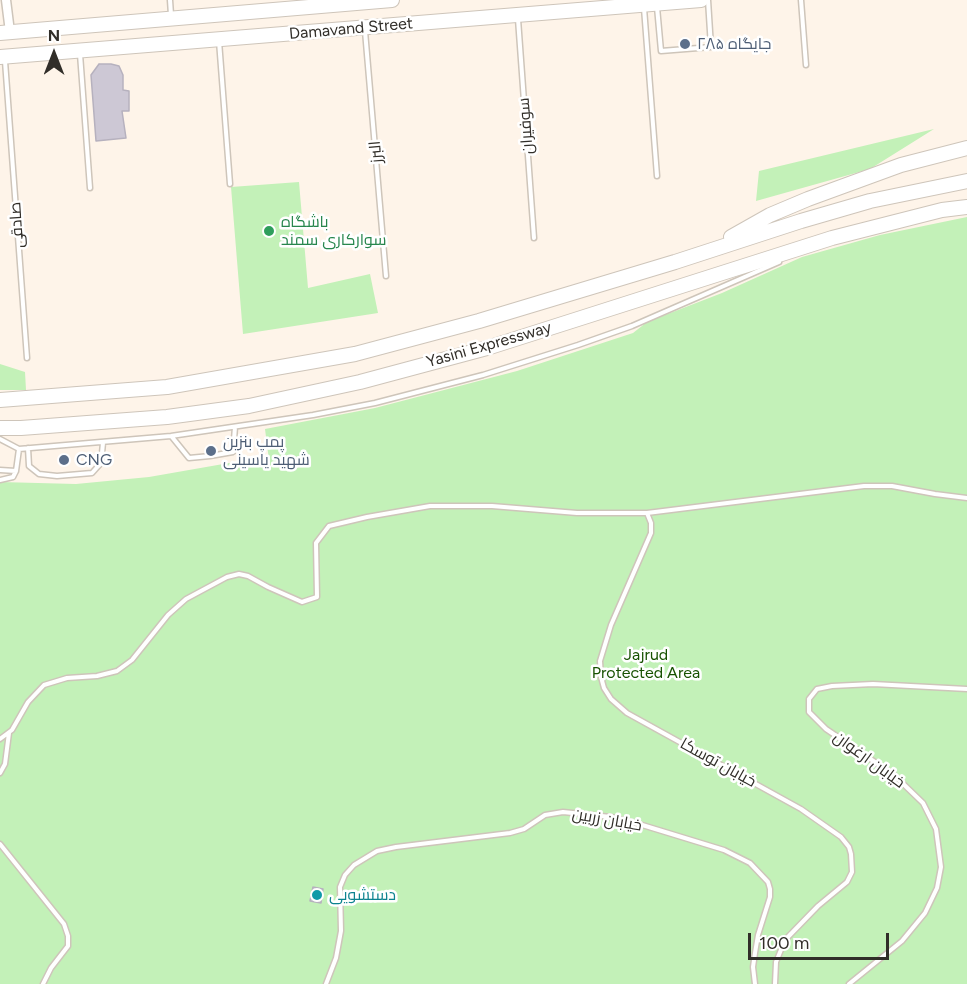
<!DOCTYPE html>
<meta charset="utf-8">
<style>
body{margin:0}
#map{position:relative;width:967px;height:984px;overflow:hidden;background:#fef4e9;font-family:Figtree,sans-serif}
canvas{display:block}
.north{position:absolute;left:24px;top:24px;width:60px;height:60px;-webkit-text-stroke:4px #fff;paint-order:stroke;rotate:0deg;font-size:16px;font-weight:700;line-height:24px;text-align:center;color:#312e29}
.north::after{content:'';display:block;margin:auto;width:21px;height:27px;background:#312e29;clip-path:polygon(50% 0,100% 100%,50% 72%,0 100%)}
.scale{position:absolute;left:748px;top:933px;width:141px;height:27px;box-sizing:border-box;border:3px solid #312e29;border-top:0;padding-left:8px;font-size:18px;line-height:21px;white-space:nowrap;color:#312e29;-webkit-text-stroke:4px #fff;paint-order:stroke}
</style>
<div id="map">
<canvas width="967" height="984"></canvas>
<div class="north">N</div>
<div class="scale">100 m</div>
</div>
<script>
const ctx = document.querySelector('canvas').getContext('2d');
ctx.lineJoin = 'round';
function fillPath(path, color) { ctx.fillStyle = color; ctx.fill(path, 'evenodd'); }
const toPath = rows => new Path2D(rows.map(r => 'M' + r).join(''));
function stroke(path, color, width, dash) { ctx.strokeStyle = color; ctx.lineWidth = width; ctx.lineCap = dash ? 'butt' : 'round'; ctx.setLineDash(dash || []); ctx.stroke(path); }
function write(font, color, halo, rows, align = 'center') {
  ctx.font = font + ' Figtree,Cairo,sans-serif'; ctx.lineWidth = 5; ctx.setLineDash([]); ctx.textBaseline = 'middle'; ctx.strokeStyle = halo; ctx.fillStyle = color; for (const [text, x, y, turn = 0] of rows) {
    ctx.save(); ctx.translate(x, y); ctx.rotate((+turn || 0) * Math.PI / 180); ctx.textAlign = isNaN(turn) ? turn : align; if (halo) ctx.strokeText(text, 0, 0); ctx.fillText(text, 0, 0); ctx.restore();
  }
}
fillPath(toPath([
 [934,129,870,169,756,201,759,171],
 [299,182,308,288,370,274,378,313,243,334,231,187],
 [967,217,967,984,0,984,0,482,76,484,149,477,229,463,269,460,265,429,375,408,517,371,633,333,647,322,722,293,802,257,880,235],
 [0,364,25,372,26,390,0,390]
]), '#c3f1b8');
const building = toPath([
 [99,64,111,64,119,66,123,75,123,90,129,91,129,111,122,111,126,138,96,141,91,75,99,64],
 [313,887,323,889,321,903,310,901,313,887]
]);
fillPath(building, '#cdc8d5');
stroke(building, '#b6b1be', 1.5);
const service = toPath([
 [170,0,171,15],
 [801,0,806,65],
 [657,7,661,51,711,47,708,0],
 [644,8,657,176],
 [518,19,534,238],
 [365,31,386,276],
 [219,41,230,184],
 [80,54,90,188],
 [5,61,27,358],
 [172,437,189,458,210,456,233,452,235,427],
 [0,439,19,449],
 [28,448,29,466,39,474,57,476,92,473,101,463,103,443],
 [0,470,16,471],
 [0,480,13,477,16,471,19,449,171,436,313,415,375,403,483,375,578,345,632,326,779,262],
 [647,513,651,523,651,533,611,625,600,661,601,677,604,688,611,699,627,713,801,809,841,837,849,847,851,854,852,872,847,882,818,906,785,940,776,962,775,984],
 [0,739,12,730,28,702,44,685,67,678,97,676,117,671,132,660,168,615,186,599,227,577,239,574,248,576,268,587,302,602,317,597,316,543,329,526,367,517,430,506,492,506,577,513,647,513,864,486,892,486,935,494,967,498],
 [0,773,5,764,9,733],
 [0,844,64,924,68,936,68,946,51,968,43,984],
 [326,984,336,958,341,931,340,887,345,875,354,865,377,851,396,847,510,833,524,829,545,815,563,812,611,817,639,824,724,850,750,863,768,882,770,889,770,897,758,935,755,953,753,967,755,984],
 [849,984,902,941,925,913,937,888,941,867,936,829,923,803,894,775,826,729,809,712,809,699,817,689,832,686,873,684,967,689]
]);
const minor = toPath([
 [6,0,10,32]
]);
const primary = toPath([
 [0,33,392,0],
 [0,57,701,0]
]);
const trunk = toPath([
 [731,237,770,215,808,199,901,165,967,148],
 [0,400,167,387,355,354,479,321,675,262,801,221,870,201,967,181],
 [0,428,21,428,167,417,249,406,360,382,487,348,832,238,942,210,967,207]
]);
stroke(service, '#cec5ba', 7);
stroke(minor, '#cec5ba', 11);
stroke(primary, '#cec5ba', 16);
stroke(trunk, '#cec5ba', 16);
stroke(service, '#fff', 4);
stroke(minor, '#fff', 8);
stroke(primary, '#fff', 14);
stroke(trunk, '#fff', 14);
for (const [x, y, r, color] of [
 [685,44,6,"#5c6f8a"],
 [269,231,6,"#2e9e5b"],
 [211,451,6,"#5c6f8a"],
 [64,460,6,"#5c6f8a"],
 [317,895,6,"#0f9aa8"]
]) { const dot = new Path2D(); dot.arc(x, y, r, 0, 2 * Math.PI); ctx.fillStyle = color; ctx.fill(dot); stroke(dot, '#fff', 2); }
write('16px', '#312e29', '#fff', [
 ["Damavand Street",351,29,-5],
 ["سوفیران",526,126,-94],
 ["البرز",376,152,-95],
 ["صادقی",17,225,-94],
 ["Yasini Expressway",489,345,-16],
 ["خیابان ارغوان",869,760,36],
 ["خیابان توسکا",718,763,29],
 ["خیابان زربین",607,820,10]
]);
write('16px', '#4e5e75', '#fff', [
 ["جایگاه ۲۸۵",697,44],
 ["پمپ بنزین",223,442],
 ["شهید یاسینی",223,460],
 ["CNG",76,460]
], 'left');
write('16px', '#27864d', '#fff', [
 ["باشگاه",281,222],
 ["سوارکاری سمند",281,240]
], 'left');
write('16px', '#185202', '#fff', [
 ["Jajrud",646,655],
 ["Protected Area",646,673]
]);
write('16px', '#0d838f', '#fff', [
 ["دستشویی",329,895]
], 'left');
</script>
